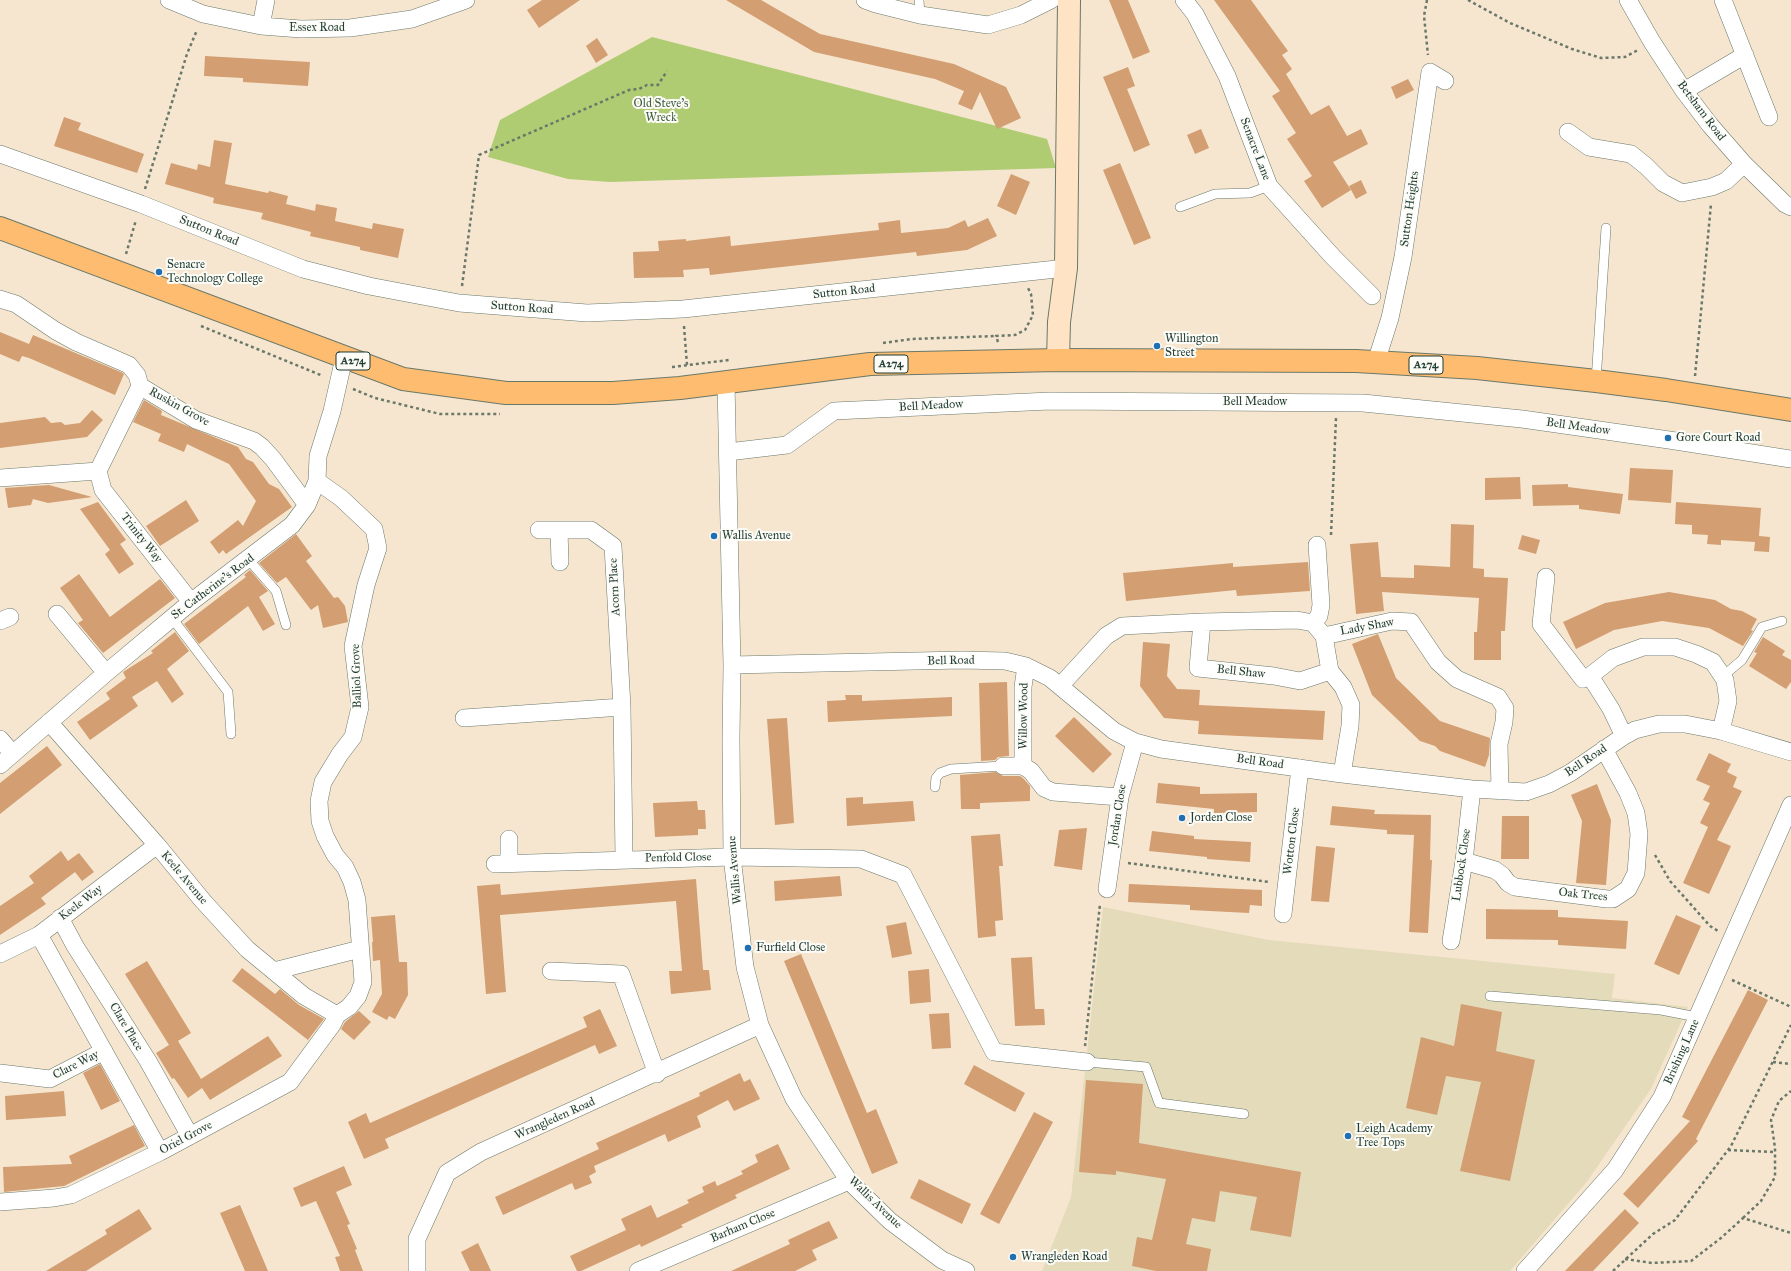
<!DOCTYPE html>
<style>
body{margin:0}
canvas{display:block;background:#f6e6cf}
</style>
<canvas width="1791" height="1271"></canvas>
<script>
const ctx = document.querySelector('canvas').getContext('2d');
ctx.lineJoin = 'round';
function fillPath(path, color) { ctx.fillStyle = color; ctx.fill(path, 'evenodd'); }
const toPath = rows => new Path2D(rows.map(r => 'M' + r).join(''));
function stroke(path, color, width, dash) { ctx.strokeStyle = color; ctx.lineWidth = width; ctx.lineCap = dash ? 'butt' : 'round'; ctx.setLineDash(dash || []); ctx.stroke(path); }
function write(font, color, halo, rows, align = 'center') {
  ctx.font = font + ' "IM FELL Great Primer",serif'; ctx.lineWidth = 4; ctx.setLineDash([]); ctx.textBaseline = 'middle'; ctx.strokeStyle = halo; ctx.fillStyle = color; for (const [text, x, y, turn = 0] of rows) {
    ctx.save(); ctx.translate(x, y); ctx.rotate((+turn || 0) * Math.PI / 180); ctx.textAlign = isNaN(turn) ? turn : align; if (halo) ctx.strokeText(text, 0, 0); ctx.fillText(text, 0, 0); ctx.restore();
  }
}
fillPath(toPath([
 [1103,907,1269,940,1615,974,1612,998,1688,1007,1651,1089,1586,1183,1510,1271,1042,1271,1071,1197]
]), '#e4dbba');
fillPath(toPath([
 [652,37,1047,139,1056,168,610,182,568,179,488,157,500,120]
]), '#afcc73');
fillPath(toPath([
 [542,0,580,0,539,28,527,10],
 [726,0,761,0,820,34,954,64,1006,87,1021,118,997,129,980,92,972,110,958,104,964,91,935,79,814,52],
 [1109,0,1128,0,1150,52,1133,59],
 [1214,0,1251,0,1288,51,1282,55,1292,69,1286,74,1311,115,1329,105,1347,136,1361,129,1368,144,1333,162,1351,190,1322,208,1304,181,1312,176,1287,139,1296,133,1272,96,1280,91],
 [597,38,608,55,596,63,586,46],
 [205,56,310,62,308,86,243,82,243,78,204,76],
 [1128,67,1135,86,1127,89,1150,145,1134,152,1103,77],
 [1408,79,1414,90,1396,99,1391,87],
 [64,117,81,123,78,130,144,154,137,173,54,146],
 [1201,129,1209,148,1195,154,1187,135],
 [214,140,232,143,225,184,268,193,269,191,288,196,286,204,315,211,316,204,337,208,335,221,372,229,373,223,404,229,398,258,360,250,360,247,310,236,311,232,261,219,263,213,213,203,214,198,165,184,171,163,197,170,198,164,210,167],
 [1120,163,1151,238,1134,245,1103,170],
 [1011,174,1030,182,1016,215,997,206],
 [1361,180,1367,193,1356,199,1349,186],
 [988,218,997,236,967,250,917,256,916,252,710,275,709,268,683,270,684,277,634,278,633,252,659,251,658,241,686,239,686,241,730,236,731,246,879,230,878,223,900,220,901,233,948,228,965,220,968,227],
 [0,332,29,344,33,335,123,373,124,374,115,395,29,358,22,356,19,362,0,354],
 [144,400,162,411,161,415,238,447,246,459,253,462,269,484,279,489,292,507,226,554,223,550,219,554,210,542,238,520,243,526,256,501,229,464,187,444,184,452,158,441,161,434,133,422],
 [92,410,103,420,87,437,0,448,0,423,45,417,51,423,61,422,65,425,80,423],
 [1630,468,1673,470,1671,503,1628,500],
 [1520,477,1521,499,1485,500,1485,478],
 [1568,484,1568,487,1623,494,1620,514,1579,509,1579,505,1533,506,1532,485],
 [49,485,92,497,48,503,33,499,31,505,8,508,5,488],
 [186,500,199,521,160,546,146,526],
 [98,502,126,540,120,544,134,564,119,574,105,554,110,550,80,509],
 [1676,502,1761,508,1759,536,1770,537,1769,552,1754,551,1755,542,1721,540,1721,545,1707,544,1708,535,1692,534,1692,525,1675,524],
 [1451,524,1474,525,1473,568,1484,569,1484,577,1508,578,1505,631,1501,631,1501,660,1474,660,1474,632,1477,632,1479,598,1382,592,1384,611,1356,614,1350,544,1378,542,1381,577,1414,578,1414,565,1450,567],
 [296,534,312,556,306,561,334,598,338,597,345,606,348,622,323,628,318,605,311,610,286,577,277,583,259,563],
 [1522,535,1540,540,1536,554,1518,549],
 [1308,562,1310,591,1237,596,1236,590,1126,601,1123,573,1233,563,1233,567],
 [250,570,268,591,259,597,275,624,263,631,248,606,199,644,184,624,246,577,244,575],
 [79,574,110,617,160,579,175,598,103,653,78,623,83,620,60,588],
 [1669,592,1715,600,1731,609,1742,611,1757,619,1751,630,1753,631,1743,646,1709,628,1662,621,1614,630,1576,649,1563,622,1605,603],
 [175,632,189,651,167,669,184,694,172,703,157,681,132,697,138,706,90,740,77,722,110,699,106,693,126,678,123,672,153,653,151,651],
 [1378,634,1396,678,1440,721,1490,738,1489,755,1485,767,1440,751,1435,746,1420,741,1372,695,1352,644],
 [1763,637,1785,651,1782,655,1791,660,1791,682,1786,689,1749,666,1757,653,1754,652],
 [1143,642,1170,644,1167,676,1177,689,1200,690,1199,705,1325,711,1323,740,1198,734,1199,721,1164,718,1140,686],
 [1007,682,1009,756,998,757,995,760,981,761,979,683],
 [845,695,862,695,862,701,952,697,952,716,828,722,827,701,846,700],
 [1074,717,1112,754,1093,773,1055,736],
 [787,718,794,823,775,825,767,719],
 [47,746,62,765,0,814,0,783],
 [1709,753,1731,764,1727,772,1737,777,1733,787,1742,791,1717,840,1731,846,1709,894,1683,883,1708,827,1700,823,1710,803,1703,800,1710,786,1696,780],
 [996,772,1003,776,1020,776,1024,779,1030,786,1030,801,980,803,980,809,961,809,960,775],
 [1158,783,1200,787,1200,794,1257,793,1257,812,1214,813,1214,809,1156,803],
 [1597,784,1611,820,1606,885,1576,883,1582,821,1571,795],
 [863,797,863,804,913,801,915,821,847,826,846,798],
 [697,801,698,810,705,810,706,829,698,829,698,835,655,837,653,803],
 [1332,806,1375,810,1374,814,1431,815,1430,860,1432,860,1428,933,1409,932,1414,835,1387,834,1387,830,1330,825],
 [1502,816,1529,816,1529,859,1501,859],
 [1087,828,1082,870,1054,866,1059,830],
 [1152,831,1194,836,1194,839,1251,842,1250,862,1207,859,1207,857,1149,851],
 [1000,834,1003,866,999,866,1003,920,995,921,996,936,978,938,971,836],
 [1316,846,1335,848,1329,902,1311,901],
 [61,851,68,861,79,853,94,872,82,881,75,872,41,898,46,904,0,935,0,906,34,883,29,876],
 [840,876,842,896,775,901,774,881],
 [696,879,703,970,709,970,711,990,671,994,669,971,682,971,676,901,500,915,506,992,486,994,477,886,500,884,501,895],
 [1129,884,1262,890,1262,906,1250,905,1249,913,1190,910,1190,905,1128,902],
 [1486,909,1558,910,1558,917,1628,921,1626,949,1558,945,1558,940,1486,939],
 [395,915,399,962,407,962,408,995,395,1019,389,1016,387,1020,372,1012,382,994,380,960,373,961,372,942,373,942,371,917],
 [1676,915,1701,926,1679,975,1654,964],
 [906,922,912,954,892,958,886,926],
 [801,954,867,1113,876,1109,898,1163,872,1174,784,961],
 [1032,957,1035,1009,1044,1009,1045,1025,1015,1026,1011,958],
 [147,961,191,1033,178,1041,201,1079,268,1036,282,1056,210,1100,202,1088,188,1098,174,1078,172,1079,156,1053,169,1045,125,974],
 [242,968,275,994,280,989,299,1005,324,1019,308,1040,232,981],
 [929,969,931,1002,910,1004,908,971],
 [1748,990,1768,1000,1696,1139,1698,1141,1638,1208,1623,1194,1690,1121,1682,1117],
 [1461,1004,1502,1012,1496,1051,1535,1060,1510,1181,1460,1171,1481,1082,1446,1076,1437,1115,1406,1108,1421,1037,1454,1046],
 [600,1009,617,1046,599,1054,595,1045,385,1139,389,1148,364,1159,348,1122,366,1113,370,1123,587,1027,583,1017],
 [359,1011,371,1022,354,1040,341,1029,345,1022],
 [949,1013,951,1048,932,1049,929,1014],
 [100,1064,120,1101,101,1110,83,1073],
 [974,1065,1025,1093,1015,1112,964,1084],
 [740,1073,744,1082,750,1079,760,1099,734,1111,728,1100,697,1116,701,1127,668,1142,665,1134,594,1166,596,1172,589,1176,592,1183,575,1190,572,1183,503,1215,495,1197,599,1149,596,1143,700,1096,699,1093],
 [1086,1080,1143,1084,1139,1143,1301,1172,1291,1237,1250,1230,1257,1197,1220,1191,1215,1222,1192,1218,1186,1244,1211,1249,1207,1271,1156,1271,1132,1266,1137,1237,1152,1240,1166,1179,1116,1171,1116,1175,1079,1172],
 [64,1091,66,1116,6,1120,5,1096],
 [1034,1112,1053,1122,999,1224,980,1214],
 [134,1125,145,1146,64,1186,4,1192,3,1167,72,1164,69,1156],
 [778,1144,790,1169,735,1195,737,1198,681,1225,683,1227,641,1247,640,1244,581,1271,577,1271,570,1256,626,1230,621,1219,651,1205,657,1218,689,1203,687,1200,704,1192,702,1187,715,1181,717,1186,743,1174,741,1171,758,1162,755,1155],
 [344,1166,352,1185,336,1192,350,1224,347,1225,357,1249,355,1250,363,1271,340,1271,335,1257,340,1256,316,1201,301,1207,293,1188],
 [919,1179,971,1204,962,1224,910,1198],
 [240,1205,268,1271,245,1271,220,1213],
 [139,1209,152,1229,86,1271,46,1271,107,1234,105,1230],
 [1625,1209,1639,1223,1593,1271,1565,1271],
 [829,1221,838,1238,812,1250,817,1260,795,1271,731,1271,790,1244,788,1240],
 [478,1243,491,1271,470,1271,461,1252]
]), '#d29e72');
const lane = toPath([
 [919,0,920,15],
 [1180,207,1215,194,1250,193,1269,186],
 [1596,381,1606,228],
 [248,559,276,591,286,625],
 [172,618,228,692,231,734],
 [1723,676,1742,660,1762,627,1782,621],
 [935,787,936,778,940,773,951,769,1003,766],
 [1490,996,1661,1010,1697,1017],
 [1087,1062,1146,1067,1159,1103,1244,1114]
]);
const street = toPath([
 [169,0,203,14,261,26,301,29,350,28,412,19,466,0],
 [865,0,876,4,920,15,988,25,1021,15,1051,0],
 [1184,0,1195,14,1227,76,1269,186,1333,257,1372,296],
 [1628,0,1652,42,1684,91,1710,125,1744,164,1785,204,1791,207],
 [1723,0,1769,117],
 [261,26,266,0],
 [1684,91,1745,55],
 [1568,132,1589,147,1631,154,1646,166,1663,183,1682,193,1712,187,1726,181,1744,164],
 [0,154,141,204,303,269,369,286,459,303,587,313,683,309,1066,268],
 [0,299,16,304,56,331,76,342,129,365,137,375,140,386,196,420,254,441,262,447,273,459,307,505],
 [1376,362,1390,318,1403,257,1430,72,1445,81],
 [726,383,732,665,731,739,732,857,745,967,760,1025,794,1099,849,1181,890,1221,942,1260,966,1271],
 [140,386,98,471,103,490,191,602],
 [728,452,787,445,834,411,1050,401,1363,403,1522,419,1669,440,1791,459],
 [0,478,98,471],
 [539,530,591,530,613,546,622,707,624,859],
 [559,530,560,562],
 [1546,577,1541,624,1583,679,1590,676,1611,709,1624,736],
 [57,614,106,673],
 [0,621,10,617],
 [1202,622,1198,668,1274,676,1300,681,1330,671],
 [1313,623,1319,616,1321,605,1317,545],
 [1324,636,1392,621,1411,622,1438,662,1457,679,1498,697,1505,708,1504,722,1499,744,1500,791],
 [732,665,962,660,1005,661,1026,666,1050,678,1114,731,1135,742,1161,749,1342,774,1472,789,1526,792,1549,784,1570,773,1624,736,1635,730,1659,724,1685,724,1721,731,1791,752],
 [1590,676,1613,658,1643,647,1675,647,1696,654,1713,662,1725,680,1728,701,1721,731],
 [1060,686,1106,636,1122,626,1202,622,1297,620,1313,623,1324,636,1330,671,1343,687,1351,705,1350,726,1342,774],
 [464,718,622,707],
 [49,722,157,845,203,901,247,949,304,996,337,1015],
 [0,739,13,754],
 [0,765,106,673,191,602,292,525,307,505,317,481,318,456,332,411,344,358],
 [1003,766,1023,766,1031,771,1044,788,1053,792,1120,797],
 [1023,766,1023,687,1026,666],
 [509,839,509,863],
 [1464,861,1495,870,1502,875,1508,883,1515,887,1607,899,1613,899,1628,889,1636,873,1639,834,1636,813,1628,793,1604,749],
 [495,864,732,857,861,859,903,875,994,1052,1087,1062],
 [1107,889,1120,797,1135,742],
 [1283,914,1300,768],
 [60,918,75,946,148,1061,190,1136],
 [39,935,160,1152],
 [1451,941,1464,861,1472,789],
 [0,954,39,935,157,845],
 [274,971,360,949],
 [551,971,621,974,657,1074],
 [0,1073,50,1079,104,1051],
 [0,1202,54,1198,71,1195,160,1152,290,1082,332,1025,337,1015,349,1007,358,996,363,982,357,900,352,882,345,867,335,855,325,836,320,821,319,801,323,782,340,754,353,737,360,707,353,646,366,585,378,548,374,529,341,498,317,481],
 [417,1271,417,1239,447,1173,481,1152,760,1025],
 [638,1271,849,1181],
 [1525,1271,1615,1170,1662,1097,1791,805]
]);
const secondary = toPath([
 [1058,360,1059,322,1066,268,1069,0]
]);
const primary = toPath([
 [0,228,403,379,506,393,613,393,680,388,870,364,1058,360,1356,361,1477,368,1596,381,1666,390,1791,410]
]);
stroke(lane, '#6a786a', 10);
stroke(street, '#6a786a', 18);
stroke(secondary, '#6a786a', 24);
stroke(primary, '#6a786a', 24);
stroke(toPath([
 [1427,0,1424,16,1428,55],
 [1468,0,1510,23,1572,49,1601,58,1625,57,1638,50],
 [145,189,187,54,197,30],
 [126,254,136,220],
 [462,286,479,155,629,90,639,89,647,85,658,85,667,71],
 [201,326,323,376],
 [684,326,687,365],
 [998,342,996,336,1015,335,1025,330,1033,315,1031,294,1028,288],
 [883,343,912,339,996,336],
 [672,367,729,360],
 [1695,376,1711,204],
 [353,389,375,398,440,414,500,414],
 [1331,535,1336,418],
 [1655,855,1670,881,1710,926,1718,931],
 [1128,863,1269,882],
 [1732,980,1791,1007],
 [1085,1046,1100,904],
 [1773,1062,1791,1064],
 [1728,1150,1775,1152],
 [1743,1218,1761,1201,1775,1177,1775,1148,1771,1120,1779,1101,1791,1091],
 [1625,1259,1652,1263,1691,1261,1721,1238,1743,1218,1791,1233],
 [1613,1271,1653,1234,1675,1220,1731,1146,1791,1025]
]), '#6a786a', 2.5, [3, 3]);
stroke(lane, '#fff', 9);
stroke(street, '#fff', 17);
stroke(secondary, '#fee4c5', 22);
stroke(primary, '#fdbc6f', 22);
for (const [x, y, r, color] of [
 [159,272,4,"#1f6fb2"],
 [1157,346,4,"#1f6fb2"],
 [1668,438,4,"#1f6fb2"],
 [714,536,4,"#1f6fb2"],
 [1182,818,4,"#1f6fb2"],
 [748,948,4,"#1f6fb2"],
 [1348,1136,4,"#1f6fb2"],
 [1013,1257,4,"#1f6fb2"]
]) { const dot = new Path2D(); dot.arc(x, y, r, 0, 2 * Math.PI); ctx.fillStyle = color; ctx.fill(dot); stroke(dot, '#fdfcf7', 1.5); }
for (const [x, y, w] of [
 [353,361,34],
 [891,364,34],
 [1426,365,34]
]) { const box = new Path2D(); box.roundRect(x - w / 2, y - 9, w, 18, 3); ctx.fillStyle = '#fdfcf7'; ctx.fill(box); stroke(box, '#1f3d34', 1); }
write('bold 11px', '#1f3d34', null, [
 ["A274",353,361],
 ["A274",891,364],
 ["A274",1426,365]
]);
write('12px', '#1f3d34', '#fdfcf7', [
 ["Essex Road",317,28],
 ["Betsham Road",1701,111,53],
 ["Senacre Lane",1255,149,69],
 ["Sutton Heights",1410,209,-82],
 ["Sutton Road",209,231,22],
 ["Sutton Road",844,292,-6],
 ["Sutton Road",522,308,4],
 ["Bell Meadow",1255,402],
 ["Bell Meadow",931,406,-3],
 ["Ruskin Grove",179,407,29],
 ["Bell Meadow",1578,427,8],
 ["Trinity Way",141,538,52],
 ["St. Catherine's Road",213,587,-37],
 ["Acorn Place",615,587,-93],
 ["Lady Shaw",1367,627,-10],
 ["Bell Road",951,661,-1],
 ["Bell Shaw",1241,672,6],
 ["Balliol Grove",357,676,-92],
 ["Willow Wood",1024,716,-89],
 ["Bell Road",1586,761,-34],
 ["Bell Road",1260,762,8],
 ["Jordan Close",1118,815,-81],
 ["Wotton Close",1292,841,-83],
 ["Penfold Close",678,858,-1],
 ["Lubbock Close",1462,865,-82],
 ["Wallis Avenue",735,870,-95],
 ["Keele Avenue",184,878,50],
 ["Oak Trees",1583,895,6],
 ["Keele Way",81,903,-37],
 ["Clare Place",126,1027,59],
 ["Brishing Lane",1682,1052,-66],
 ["Clare Way",76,1065,-27],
 ["Wrangleden Road",555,1119,-24],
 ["Oriel Grove",186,1138,-28],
 ["Wallis Avenue",875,1203,44],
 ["Barham Close",743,1226,-23]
]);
write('12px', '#436144', '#fdfcf7', [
 ["Old Steve's",661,104],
 ["Wreck",661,118]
]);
write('12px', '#1f3d34', '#fdfcf7', [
 ["Senacre",167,265],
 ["Technology College",167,279],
 ["Willington",1165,339],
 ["Street",1165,353],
 ["Gore Court Road",1676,438],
 ["Wallis Avenue",722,536],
 ["Jorden Close",1190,818],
 ["Furfield Close",756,948],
 ["Leigh Academy",1356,1129],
 ["Tree Tops",1356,1143],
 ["Wrangleden Road",1021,1257]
], 'left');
</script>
